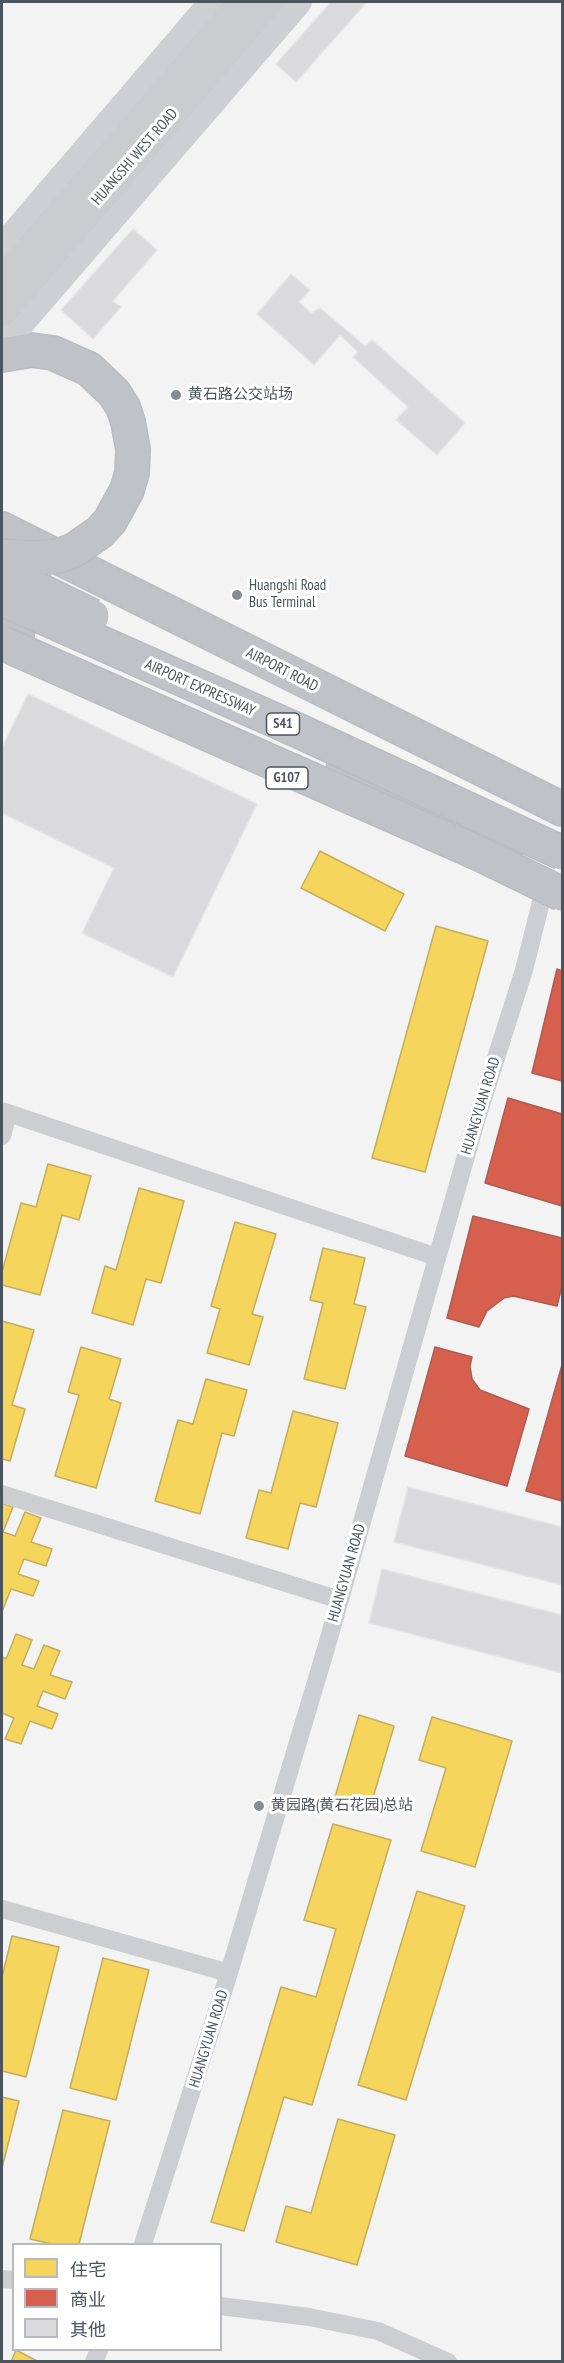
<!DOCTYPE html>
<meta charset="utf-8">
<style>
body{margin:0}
#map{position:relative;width:564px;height:2363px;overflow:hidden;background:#f4f3f3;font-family:"PT Sans Narrow","Noto Sans SC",sans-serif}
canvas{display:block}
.frame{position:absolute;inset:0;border:3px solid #4c545e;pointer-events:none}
.legend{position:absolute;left:12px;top:2243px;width:210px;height:108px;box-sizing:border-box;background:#fff;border:2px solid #b7bbbf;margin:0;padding:8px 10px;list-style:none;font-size:18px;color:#4c545e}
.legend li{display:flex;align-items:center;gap:12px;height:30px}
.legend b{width:30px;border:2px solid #b7bbbf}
</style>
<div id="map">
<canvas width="564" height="2363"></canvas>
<div class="frame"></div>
<ul class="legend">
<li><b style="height:16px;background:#f6d55c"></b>住宅</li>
<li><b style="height:16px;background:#d6604d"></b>商业</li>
<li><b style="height:16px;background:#dadadc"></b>其他</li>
</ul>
</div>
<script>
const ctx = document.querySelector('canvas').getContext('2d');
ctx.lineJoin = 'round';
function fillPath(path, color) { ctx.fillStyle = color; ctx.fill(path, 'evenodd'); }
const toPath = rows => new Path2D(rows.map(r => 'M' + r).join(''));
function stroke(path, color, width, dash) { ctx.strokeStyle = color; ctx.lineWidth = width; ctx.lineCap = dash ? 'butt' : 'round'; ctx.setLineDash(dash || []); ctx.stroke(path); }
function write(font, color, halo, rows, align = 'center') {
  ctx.font = font + ' "PT Sans Narrow","Noto Sans SC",sans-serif'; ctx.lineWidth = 6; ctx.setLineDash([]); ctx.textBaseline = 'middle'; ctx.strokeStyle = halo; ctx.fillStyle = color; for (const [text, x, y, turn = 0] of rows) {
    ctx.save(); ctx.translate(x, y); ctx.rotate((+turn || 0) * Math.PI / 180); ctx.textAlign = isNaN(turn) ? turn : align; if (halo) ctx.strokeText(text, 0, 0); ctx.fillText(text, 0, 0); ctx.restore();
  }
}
const homes = toPath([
 [320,851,404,894,385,931,301,888,320,851],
 [436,926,488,941,425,1172,372,1158,436,926],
 [48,1164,91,1176,79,1220,62,1215,40,1295,2,1285,2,1272,21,1203,36,1207,48,1164],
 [139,1188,184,1201,161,1283,146,1279,133,1325,92,1313,105,1266,116,1270,139,1188],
 [235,1222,276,1234,252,1314,263,1317,249,1365,207,1353,220,1309,211,1306,235,1222],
 [323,1248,365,1258,354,1304,366,1307,345,1389,304,1379,323,1303,310,1300,323,1248],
 [2,1321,34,1330,12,1405,25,1409,10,1461,2,1459,2,1321],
 [81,1347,121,1359,109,1399,121,1403,96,1488,55,1476,79,1395,68,1392,81,1347],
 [206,1379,247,1390,234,1436,222,1433,200,1514,155,1501,178,1420,193,1424,206,1379],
 [293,1411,338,1423,316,1507,300,1503,288,1549,246,1538,259,1490,271,1493,293,1411],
 [2,1503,13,1507,3,1532,15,1536,25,1512,41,1518,31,1542,52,1549,46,1566,24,1559,18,1574,39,1581,33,1596,11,1589,2,1612,2,1503],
 [16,1634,32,1640,22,1665,34,1669,44,1645,60,1651,50,1675,72,1682,65,1699,43,1691,37,1706,58,1714,52,1729,30,1721,21,1744,5,1739,14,1718,2,1713,2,1657,6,1659,16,1634],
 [359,1715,394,1726,370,1808,335,1797,359,1715],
 [432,1717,512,1741,475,1867,421,1851,446,1768,419,1760,432,1717],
 [333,1824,391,1840,312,2105,284,2097,244,2231,211,2222,281,1987,316,1997,336,1929,304,1920,333,1824],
 [417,1891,465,1906,406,2100,358,2085,417,1891],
 [12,1936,59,1947,26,2077,2,2071,2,1977,12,1936],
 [103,1958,149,1970,116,2100,70,2088,103,1958],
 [2,2097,19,2101,2,2168,2,2097],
 [63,2110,110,2121,79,2244,52,2244,30,2239,63,2110],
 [338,2119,395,2135,357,2265,276,2242,286,2206,311,2213,338,2119],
 [16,2350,39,2362,11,2362,16,2350]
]);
fillPath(homes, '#f6d55c');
stroke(homes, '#c3ae5d', 1.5);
const shops = toPath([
 [557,969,562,971,562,1081,532,1073,557,969],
 [508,1098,562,1114,562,1206,485,1183,508,1098],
 [473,1216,562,1238,562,1286,557,1306,513,1296,504,1298,487,1311,479,1327,447,1318,473,1216],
 [435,1347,472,1357,470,1366,472,1379,480,1390,529,1409,507,1486,405,1456,435,1347],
 [562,1365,562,1501,526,1491,562,1365]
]);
fillPath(shops, '#d6604d');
stroke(shops, '#ad5c52', 1.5);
const building = toPath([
 [331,2,367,2,296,82,276,64,331,2],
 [133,229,157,250,113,301,121,307,93,339,61,310,133,229],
 [291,274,310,290,299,302,311,313,320,308,365,346,372,340,465,423,437,455,396,420,408,407,353,357,358,352,340,335,314,365,257,314,291,274],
 [28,694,257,804,173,977,82,933,114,868,2,813,2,748,28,694],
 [408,1487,562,1527,562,1585,394,1542,408,1487],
 [382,1569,562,1615,562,1673,369,1623,382,1569]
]);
fillPath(building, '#dadadc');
stroke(building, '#e5e5e6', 1.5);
const highway = toPath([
 [2,355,31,350,53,353,89,369,114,393,123,407,128,422,133,449],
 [2,529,562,809],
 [17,648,17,626,21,604,34,582],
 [343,770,506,849]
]);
stroke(highway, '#b9bcc2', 36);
stroke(toPath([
 [2,1111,437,1257],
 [2,1136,8,1113],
 [2,1494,340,1600],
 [2,1909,229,1973],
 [143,2244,229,1973,327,1645,476,1121,524,970,542,898],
 [2,2279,14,2280],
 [220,2306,309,2317,378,2331,448,2362],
 [94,2362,99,2350]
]), '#cdced1', 18);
stroke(toPath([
 [2,247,212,2],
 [2,346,299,2]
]), '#cecfd2', 26);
stroke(toPath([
 [2,281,242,2],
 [2,313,269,2]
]), '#caccce', 28);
stroke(highway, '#bfc3c7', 33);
const highwayBridge = toPath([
 [2,556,33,558,58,556,74,550,100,532,110,521,127,490,132,473,133,449],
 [2,572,92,616],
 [2,599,299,731,562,853],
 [2,643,480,854,562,894]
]);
stroke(highwayBridge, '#b9bcc2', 36, []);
stroke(highwayBridge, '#bfc3c7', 33);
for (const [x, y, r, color] of [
 [176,395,6,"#878c92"],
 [237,595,6,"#878c92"],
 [259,1806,6,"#878c92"]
]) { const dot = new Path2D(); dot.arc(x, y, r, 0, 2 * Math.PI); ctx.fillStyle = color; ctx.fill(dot); stroke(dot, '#fff', 2); }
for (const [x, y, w] of [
 [283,724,33],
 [287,778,42]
]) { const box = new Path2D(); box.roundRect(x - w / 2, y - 11, w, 22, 4.5); ctx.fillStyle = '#fff'; ctx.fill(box); stroke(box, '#4c545e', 1.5); }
write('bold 14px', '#4c545e', null, [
 ["S41",283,724],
 ["G107",287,778]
]);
write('15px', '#4c545e', '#fff', [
 ["HUANGSHI WEST ROAD",135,157,-49],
 ["AIRPORT ROAD",282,670,27],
 ["AIRPORT EXPRESSWAY",200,688,24],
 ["HUANGYUAN ROAD",481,1106,-73],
 ["HUANGYUAN ROAD",347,1573,-74],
 ["HUANGYUAN ROAD",209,2039,-73]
]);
write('15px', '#4c545e', '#fff', [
 ["黄石路公交站场",188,395],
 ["Huangshi Road",249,586],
 ["Bus Terminal",249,603],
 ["黄园路(黄石花园)总站",271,1806]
], 'left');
</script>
